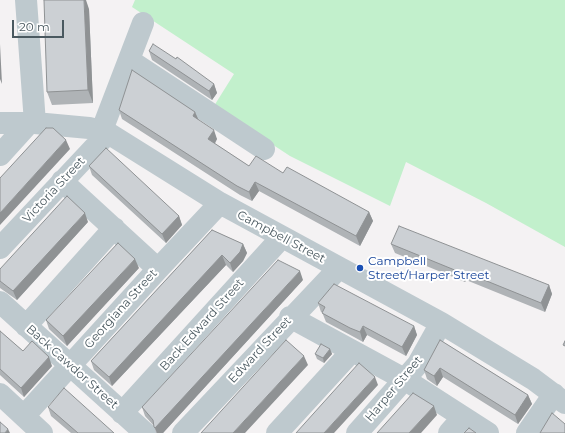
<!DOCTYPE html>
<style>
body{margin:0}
#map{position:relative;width:565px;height:433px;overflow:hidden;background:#f4f2f3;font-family:Montserrat,sans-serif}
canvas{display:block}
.scale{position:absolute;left:12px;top:20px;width:52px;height:18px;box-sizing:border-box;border:2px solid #4a5960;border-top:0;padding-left:5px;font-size:12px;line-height:14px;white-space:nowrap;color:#4a5960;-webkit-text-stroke:3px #fff;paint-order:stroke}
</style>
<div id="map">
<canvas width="565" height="433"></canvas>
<div class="scale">20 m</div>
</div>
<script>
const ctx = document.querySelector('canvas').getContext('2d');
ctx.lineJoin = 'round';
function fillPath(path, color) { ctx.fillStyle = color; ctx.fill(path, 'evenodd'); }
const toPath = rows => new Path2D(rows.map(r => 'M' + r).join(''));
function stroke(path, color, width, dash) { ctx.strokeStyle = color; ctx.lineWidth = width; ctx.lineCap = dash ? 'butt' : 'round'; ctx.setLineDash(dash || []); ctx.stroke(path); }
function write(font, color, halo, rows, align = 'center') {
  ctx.font = font + ' Montserrat,sans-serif'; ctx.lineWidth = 4; ctx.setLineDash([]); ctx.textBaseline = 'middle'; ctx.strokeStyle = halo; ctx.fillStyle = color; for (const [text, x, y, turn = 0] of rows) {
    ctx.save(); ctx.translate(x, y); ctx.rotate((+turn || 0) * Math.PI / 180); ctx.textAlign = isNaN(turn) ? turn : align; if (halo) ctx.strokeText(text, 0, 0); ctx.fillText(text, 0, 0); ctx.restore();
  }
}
fillPath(toPath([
 [135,0,565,0,565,247,486,203,406,162,390,206,290,156,214,106,234,74,132,7]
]), '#c2f0cc');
stroke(toPath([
 [26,0,35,123],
 [129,60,264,149],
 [0,123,35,123,89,128,108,133,220,203,441,323,533,379,565,403],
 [102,130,143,23],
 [0,155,29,123],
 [62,181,158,269],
 [0,248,108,133],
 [0,302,145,433],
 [290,317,404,379,488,433],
 [26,326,114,228],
 [0,394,42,433],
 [122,413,282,237],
 [24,416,158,269,220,203],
 [183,433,339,268],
 [277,433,352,351],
 [357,433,418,364,441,323],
 [449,433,463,417],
 [527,433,554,394]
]), '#bec9ce', 22);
fillPath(toPath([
 [89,9,93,103,52,105,47,92],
 [149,51,214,84,217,93,212,100,152,60],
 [119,110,195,112,198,119,217,139,215,144,249,166,283,173,369,212,373,221,360,246,259,191,252,201,240,195,122,119],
 [89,166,179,216,182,225,166,243,92,175],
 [88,222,17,300,0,288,0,269],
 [212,230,243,244,247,253,243,261,233,272,226,265,112,386,94,370,91,361],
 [391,244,549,285,552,294,545,312,466,280,465,282,395,253],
 [139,268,67,346,49,329,46,320],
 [303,280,163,433,156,433,154,426,145,416,142,407],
 [318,303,414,326,417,335,406,356,367,335,363,342,354,337,326,322,322,312,321,312],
 [0,331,23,351,52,366,24,397,0,375],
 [440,340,528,395,532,404,518,424,443,377,437,386,427,379,424,370],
 [330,349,332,354,324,363,317,359,315,354],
 [48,407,114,433,71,433,51,416]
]), '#afb3b6');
fillPath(toPath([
 [84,0,86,0,89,9,93,103,88,90],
 [0,44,2,84,0,79],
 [214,84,217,93,212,100,209,91],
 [195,112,199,121,193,116],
 [214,130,217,139,211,149,208,139],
 [66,140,70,149,0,225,0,213],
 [255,182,259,191,252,201,249,192],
 [369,212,373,221,360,246,356,236],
 [85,213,88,222,17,300,13,291],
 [179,216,182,225,166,243,162,234],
 [243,244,247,253,243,261,233,272,230,263],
 [222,255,226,265,112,386,109,377],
 [135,259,139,268,67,346,63,336],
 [300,271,303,280,163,433,157,433,155,428],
 [462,271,466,280,465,282,462,273],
 [549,285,552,294,545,312,541,303],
 [363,326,367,335,363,342,360,332],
 [414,326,417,335,406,356,402,347],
 [330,349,332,354,324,363,323,358],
 [304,356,308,365,245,433,233,433],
 [49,357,52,366,24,397,21,388],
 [440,368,443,377,437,386,434,376],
 [375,377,378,385,334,433,324,433],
 [528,395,532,404,518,424,515,415],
 [434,406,437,415,421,433,409,433],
 [8,429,10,433,5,433]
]), '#8f9294');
const building = toPath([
 [44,0,84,0,88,90,47,92,44,0],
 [153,44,176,59,177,57,214,84,209,91,149,51,153,44],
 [132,70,195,112,193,116,214,130,208,139,249,166,256,156,283,173,287,167,369,212,356,236,255,182,249,192,237,186,119,110,132,70],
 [46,128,53,128,66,140,0,213,0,178,46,128],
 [106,148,179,216,162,234,89,166,106,148],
 [67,196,85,213,13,291,0,281,0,269,67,196],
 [399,226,549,285,541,303,462,271,462,273,391,244,399,226],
 [212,230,243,244,240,252,230,263,222,255,109,377,91,361,212,230],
 [118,243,135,259,63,336,46,320,118,243],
 [278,260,300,271,155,428,154,427,153,420,142,407,278,260],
 [334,284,414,326,402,347,363,326,360,332,350,328,322,313,325,307,318,303,334,284],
 [0,331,23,351,32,341,49,357,21,388,0,369,0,331],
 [286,340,304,356,233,433,201,433,286,340],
 [440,340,528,395,515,415,440,368,434,376,424,370,440,340],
 [565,341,565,346,563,345,565,341],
 [321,344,330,349,323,358,315,354,321,344],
 [359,363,375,377,324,433,296,433,359,363],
 [64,388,114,433,78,433,48,407,64,388],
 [413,393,434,406,409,433,377,433,413,393],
 [552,413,565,424,565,433,540,433,552,413],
 [0,422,8,429,5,433,0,433,0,422],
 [469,428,476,433,464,433,469,428]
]);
fillPath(building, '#ccd0d4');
stroke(building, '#8f9294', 1);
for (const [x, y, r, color] of [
 [360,268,4,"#1a4fb4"]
]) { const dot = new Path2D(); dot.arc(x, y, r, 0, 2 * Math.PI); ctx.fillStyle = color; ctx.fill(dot); stroke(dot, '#fff', 1.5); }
write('12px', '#4a5960', '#fff', [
 ["Victoria Street",54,190,-47],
 ["Campbell Street",281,237,28],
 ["Georgiana Street",121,309,-48],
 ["Back Edward Street",202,325,-48],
 ["Edward Street",260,350,-47],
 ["Back Cawdor Street",72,367,42],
 ["Harper Street",394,389,-50]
]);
write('12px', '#164399', '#fff', [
 ["Campbell",368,261],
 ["Street/Harper Street",368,275]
], 'left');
</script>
